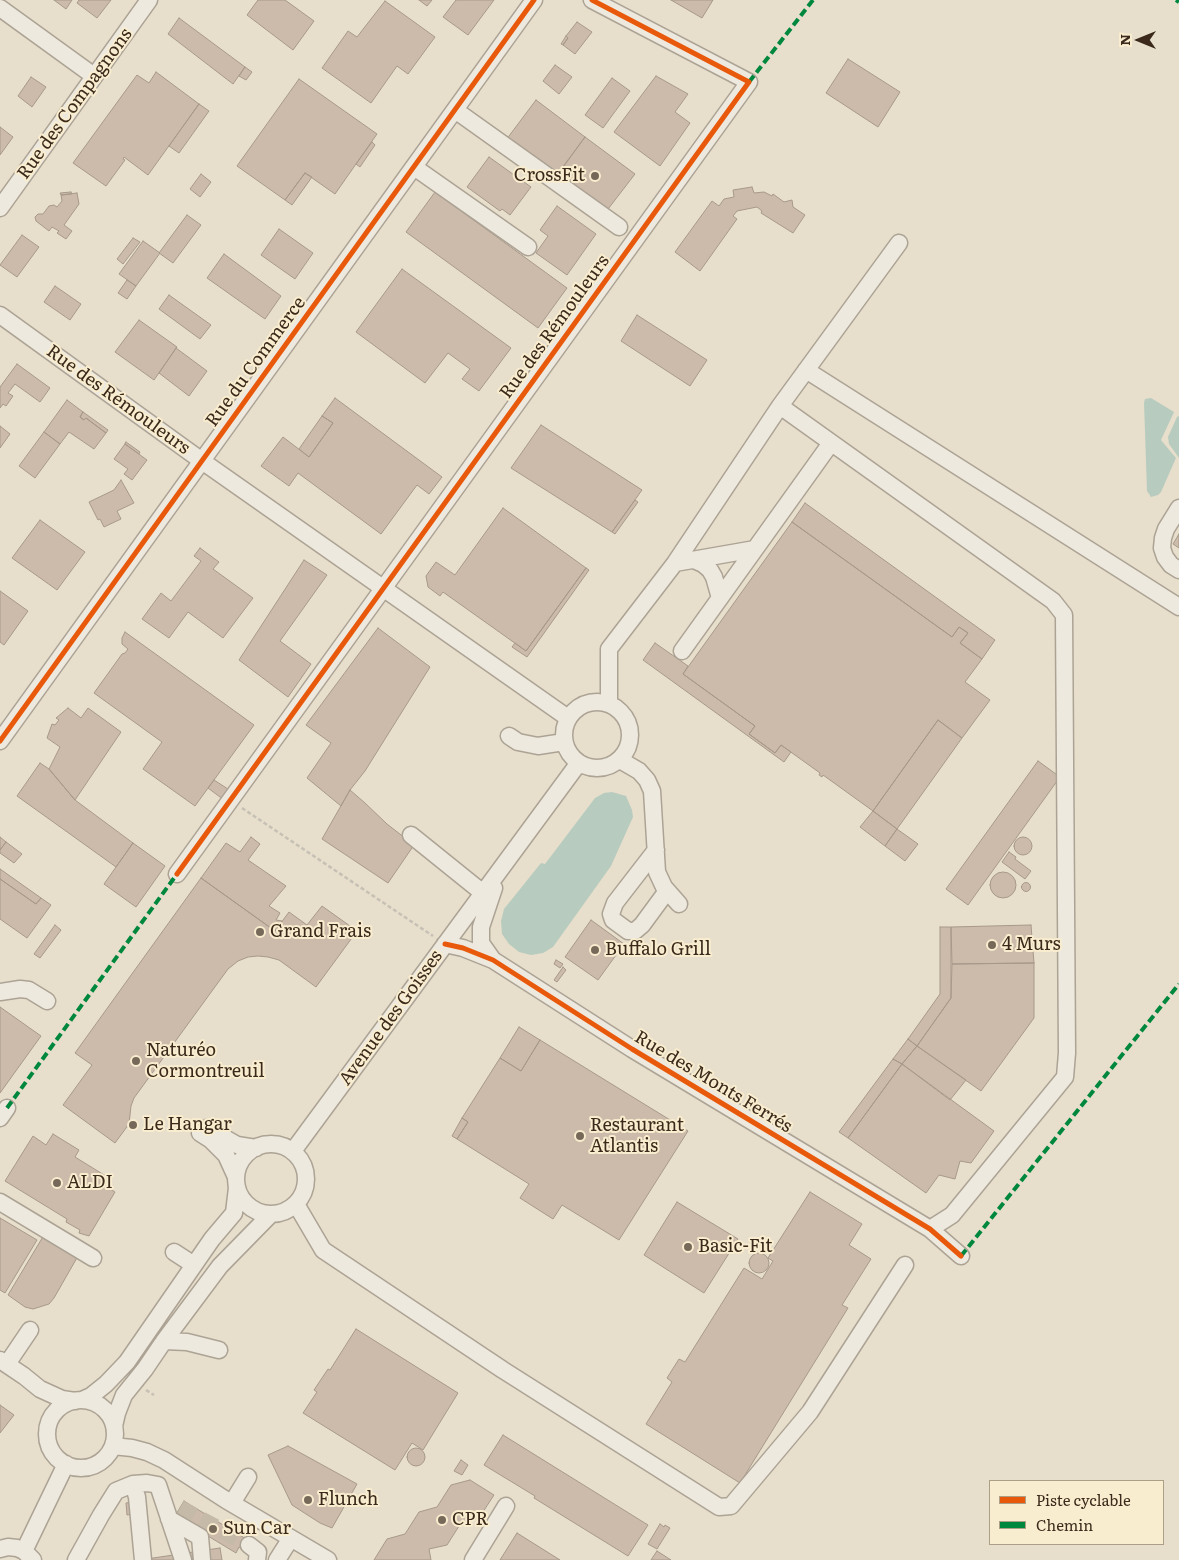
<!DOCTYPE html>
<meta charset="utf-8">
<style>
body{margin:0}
#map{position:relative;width:1179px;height:1560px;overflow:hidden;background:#e7decb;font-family:Literata,serif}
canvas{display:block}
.legend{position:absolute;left:989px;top:1480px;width:175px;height:65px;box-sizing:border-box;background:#f9edcf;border:1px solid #ad9f87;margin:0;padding:6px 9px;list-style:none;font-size:15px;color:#3b2a1b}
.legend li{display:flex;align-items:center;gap:10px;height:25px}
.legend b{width:25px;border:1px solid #ad9f87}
.north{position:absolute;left:1114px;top:15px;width:50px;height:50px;-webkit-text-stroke:4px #f9edcf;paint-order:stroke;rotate:270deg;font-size:14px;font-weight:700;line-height:20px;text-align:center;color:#3b2a1b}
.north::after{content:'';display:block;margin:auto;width:18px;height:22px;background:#3b2a1b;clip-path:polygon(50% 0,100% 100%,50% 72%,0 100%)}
</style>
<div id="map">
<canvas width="1179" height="1560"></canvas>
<ul class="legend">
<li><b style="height:6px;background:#e8590c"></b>Piste cyclable</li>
<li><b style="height:6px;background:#00873e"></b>Chemin</li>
</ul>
<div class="north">N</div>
</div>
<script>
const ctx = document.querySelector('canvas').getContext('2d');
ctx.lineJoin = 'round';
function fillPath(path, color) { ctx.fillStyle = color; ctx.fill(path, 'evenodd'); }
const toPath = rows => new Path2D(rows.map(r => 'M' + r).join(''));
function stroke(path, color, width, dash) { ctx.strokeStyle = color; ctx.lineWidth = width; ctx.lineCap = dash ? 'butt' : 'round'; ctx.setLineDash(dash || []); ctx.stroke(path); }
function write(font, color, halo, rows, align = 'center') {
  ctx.font = font + ' Literata,serif'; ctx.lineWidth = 4; ctx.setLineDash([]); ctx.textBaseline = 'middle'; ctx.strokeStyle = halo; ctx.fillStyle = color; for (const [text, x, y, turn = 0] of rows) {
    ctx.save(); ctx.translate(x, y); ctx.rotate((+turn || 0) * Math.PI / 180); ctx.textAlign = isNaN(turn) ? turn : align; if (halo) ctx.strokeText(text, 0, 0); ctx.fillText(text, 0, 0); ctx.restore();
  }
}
fillPath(toPath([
 [1151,398,1174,412,1161,440,1176,458,1161,492,1158,495,1151,497,1147,491,1144,403,1145,399],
 [1179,416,1179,458,1169,444,1168,437,1177,417],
 [612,792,626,796,632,810,633,817,611,866,553,947,543,953,531,955,519,952,509,944,502,934,501,921,504,909,541,863,545,864,595,798,604,793]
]), '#b7ccbf');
const building = toPath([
 [54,0,72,0,66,9,54,0],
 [79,0,111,0,97,18,77,3,79,0],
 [258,0,285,0,314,21,293,50,247,15,258,0],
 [419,0,432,0,427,6,419,0],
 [456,0,494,0,468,35,443,17,456,0],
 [671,0,713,0,702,18,671,0],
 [385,1,435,37,408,74,397,66,371,103,322,68,348,31,357,37,385,1],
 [179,18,245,67,233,84,168,34,179,18],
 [577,22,592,32,575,54,563,45,568,38,566,36,577,22],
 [566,36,568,38,563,45,561,44,566,36],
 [848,59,900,92,878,127,826,93,848,59],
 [555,65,572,77,559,94,543,81,555,65],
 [245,67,252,72,246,80,239,76,245,67],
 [156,72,199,104,148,175,124,157,123,159,125,160,106,186,73,163,137,75,149,83,156,72],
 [656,76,688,94,675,112,690,123,660,166,614,132,656,76],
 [31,77,46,87,32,107,18,96,31,77],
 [612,78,630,91,603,128,585,115,612,78],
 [299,79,377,134,335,194,305,173,285,200,237,166,299,79],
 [536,100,585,137,556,176,506,140,536,100],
 [199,104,209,111,179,153,169,146,199,104],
 [0,127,13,137,0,155,0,127],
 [585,137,635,174,605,213,556,177,585,137],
 [372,142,375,145,360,167,356,164,372,142],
 [489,157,531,187,510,215,502,209,500,211,467,187,489,157],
 [305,173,312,177,292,205,285,200,305,173],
 [201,174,211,182,200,197,190,189,201,174],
 [752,187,754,193,764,192,772,196,773,194,784,202,792,200,793,207,805,215,793,233,761,213,762,211,757,207,737,211,733,216,737,219,700,271,675,252,712,201,719,206,724,199,734,197,733,190,752,187],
 [71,192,72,194,61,195,60,193,71,192],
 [435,192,567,288,538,328,406,232,435,192],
 [77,193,79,204,64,225,72,231,66,239,57,233,59,231,52,227,49,231,36,221,35,217,38,214,43,214,49,206,54,205,57,207,62,201,61,195,77,193],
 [557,206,596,234,567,275,536,253,548,236,540,230,557,206],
 [187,215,201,225,173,263,159,253,187,215],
 [279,229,313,253,295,279,261,255,279,229],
 [22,235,39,247,17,277,0,265,22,235],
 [133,238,140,242,123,264,117,259,133,238],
 [143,241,160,253,136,286,119,274,143,241],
 [224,254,281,296,265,319,207,278,224,254],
 [402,269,511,348,479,391,462,379,470,369,448,353,425,383,356,332,402,269],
 [127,280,136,286,127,299,118,293,127,280],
 [55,286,81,304,70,320,44,302,55,286],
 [169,295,211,325,200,339,159,309,169,295],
 [637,315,707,360,690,386,621,341,637,315],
 [139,320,177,347,154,380,115,352,139,320],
 [176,348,207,371,189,396,159,373,176,348],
 [17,364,50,388,40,402,15,384,8,393,13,396,6,406,3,404,0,408,0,387,17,364],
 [335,398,442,477,429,494,417,485,381,534,298,473,289,486,261,466,283,437,309,457,333,423,322,416,335,398],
 [67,400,83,412,80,417,84,420,86,418,106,433,94,449,69,432,60,444,44,432,67,400],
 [83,412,108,430,106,433,86,418,84,420,80,417,83,412],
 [322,416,333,423,309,457,299,449,322,416],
 [541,425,642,490,612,532,511,468,541,425],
 [0,426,10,434,0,448,0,426],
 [44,432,60,444,35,478,19,466,44,432],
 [126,442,140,452,139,454,125,444,126,442],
 [125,444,147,460,132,480,124,474,128,469,114,459,125,444],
 [121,480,134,503,117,511,121,519,104,527,100,519,98,520,89,502,114,490,121,480],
 [635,500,638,502,615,534,612,532,635,500],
 [805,503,995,640,982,659,960,643,968,633,959,627,952,637,792,522,805,503],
 [503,508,586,568,526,651,443,592,440,596,428,587,426,576,436,562,455,575,503,508],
 [40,520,85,552,57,590,12,558,40,520],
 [792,522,952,637,959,627,968,633,960,643,982,659,965,682,990,700,962,738,938,720,873,811,823,775,822,777,819,775,820,773,781,745,775,753,749,734,755,726,683,674,792,522],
 [1179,534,1179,548,1173,544,1179,534],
 [200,548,219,562,213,569,253,598,223,638,188,612,169,638,142,619,161,593,171,601,201,561,194,556,200,548],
 [304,560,327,575,280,641,311,664,288,697,239,660,304,560],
 [586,568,589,570,527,657,512,647,515,643,526,651,586,568],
 [0,591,28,611,4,645,0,642,0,591],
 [378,628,430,667,365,771,350,790,341,806,307,778,331,743,306,725,378,628],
 [125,632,254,725,195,806,143,769,162,742,94,693,122,654,125,653,128,649,122,644,122,638,125,632],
 [655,643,688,666,683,674,755,726,749,734,775,753,781,745,791,752,784,762,643,660,655,643],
 [68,708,81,718,88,708,121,732,75,800,49,769,60,747,47,738,52,724,55,725,59,720,56,718,68,708],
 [938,720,962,738,897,829,873,811,938,720],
 [1038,761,1060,777,968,905,946,889,1038,761],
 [40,763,49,769,75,800,133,843,116,867,17,796,40,763],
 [214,780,231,791,224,800,208,788,214,780],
 [350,790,365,803,387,824,414,845,388,883,322,839,350,790],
 [873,811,897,829,885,846,860,827,873,811],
 [897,829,918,844,905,861,885,846,897,829],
 '1014 846a9 9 0 1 1 18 0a9 9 0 1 1-18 0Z',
 [0,837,6,842,0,850,0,837],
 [251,837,260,844,248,860,286,886,269,906,280,913,276,920,282,921,275,931,201,878,226,843,240,852,251,837],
 [6,842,22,854,14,863,0,853,0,850,6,842],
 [133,843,165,866,136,907,104,884,133,843],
 [1009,852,1016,857,1015,859,1031,871,1025,879,1002,862,1009,852],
 [0,869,41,898,36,904,0,879,0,869],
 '990 885a13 13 0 1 1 26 0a13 13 0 1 1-26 0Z',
 [201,878,275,931,289,912,307,925,322,906,357,931,316,987,279,960,268,957,258,956,248,957,238,961,228,969,134,1098,131,1106,129,1124,115,1143,63,1105,92,1065,75,1053,201,878],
 [0,879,36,904,41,898,51,905,27,938,0,919,0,879],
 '1021.5 887a4.5 4.5 0 1 1 9 0a4.5 4.5 0 1 1-9 0Z',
 [591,920,624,944,598,980,565,957,591,920],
 [55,925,61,930,40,958,34,954,55,925],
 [1031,925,1034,963,952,964,951,927,1031,925],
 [940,927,951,927,951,998,917,1046,908,1039,940,994,940,927],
 [556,960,563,964,560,968,554,964,556,960],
 [1034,963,1034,1018,981,1091,917,1046,951,998,952,964,1034,963],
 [563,967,566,970,557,982,554,980,563,967],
 [0,1007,41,1036,0,1093,0,1007],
 [519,1027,540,1040,521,1071,500,1058,519,1027],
 [908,1039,917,1046,902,1064,893,1059,908,1039],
 [540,1040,688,1131,619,1240,562,1205,553,1219,520,1198,529,1184,457,1139,468,1122,462,1118,500,1058,521,1071,540,1040],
 [917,1046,966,1080,950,1100,902,1064,917,1046],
 [893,1059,902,1064,848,1138,839,1132,893,1059],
 [902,1064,994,1131,971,1163,960,1161,955,1179,939,1175,926,1193,848,1138,902,1064],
 [462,1118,468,1122,457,1139,452,1136,462,1118],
 [53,1134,79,1150,75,1157,109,1178,104,1185,115,1192,89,1236,79,1233,80,1230,66,1222,67,1219,5,1181,33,1136,46,1145,53,1134],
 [810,1192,862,1224,849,1245,871,1259,842,1305,848,1308,740,1483,646,1424,672,1382,667,1378,679,1359,685,1362,744,1268,762,1279,773,1261,768,1258,810,1192],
 [677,1202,738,1239,704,1293,644,1255,677,1202],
 [0,1218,37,1240,5,1293,0,1290,0,1218],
 [44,1235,78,1256,54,1298,49,1304,33,1309,25,1307,8,1295,44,1235],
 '749 1263a10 10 0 1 1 20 0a10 10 0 1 1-20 0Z',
 [356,1329,458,1393,423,1450,412,1443,395,1470,303,1413,317,1392,314,1390,328,1369,330,1370,356,1329],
 [0,1405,14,1415,0,1433,0,1405],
 [503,1435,648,1525,628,1556,534,1498,535,1496,484,1465,503,1435],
 [288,1446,357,1484,332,1528,320,1523,292,1505,268,1455,288,1446],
 '407 1457a9 9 0 1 1 18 0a9 9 0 1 1-18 0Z',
 [461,1460,468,1465,462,1475,454,1471,461,1460],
 [470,1480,494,1495,479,1518,461,1523,447,1545,429,1549,431,1560,374,1560,387,1539,405,1534,419,1512,437,1507,451,1485,470,1480],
 [140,1501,142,1513,127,1515,126,1503,140,1501],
 [184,1501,251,1542,246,1551,239,1547,236,1553,175,1516,184,1501],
 [660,1524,664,1527,665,1525,670,1528,657,1549,648,1544,660,1524],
 [517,1533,560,1560,500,1560,517,1533],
 [220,1548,222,1560,140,1560,220,1548],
 [657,1551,671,1560,651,1560,657,1551]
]);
fillPath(building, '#ccbbab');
stroke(building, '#a7998a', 1);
stroke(toPath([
 [180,1508,249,1545]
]), '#c5baa8', 16, [16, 8]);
const minor = toPath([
 [0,8,94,76],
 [455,110,619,227],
 [414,167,528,247],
 [0,208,149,0],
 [0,315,202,461,568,718],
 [806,370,1179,607],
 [780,406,1053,601,1064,615,1067,1053,1065,1077,952,1215,930,1229],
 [1179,508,1166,529,1163,538,1162,548,1165,557,1171,565,1179,570],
 [694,560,703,564,710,570,714,577,720,598],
 [675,563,755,549],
 [682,651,831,443],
 '564 735a33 33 0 1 1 66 0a33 33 0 1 1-66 0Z',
 [609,704,609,649,675,563,780,406,899,243],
 [509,736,518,742,538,746,564,742],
 [0,741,534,0],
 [620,760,639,771,647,780,652,791,657,872,664,887,679,904],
 [411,835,483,893],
 [656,850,615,903,611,914,613,920,628,931,635,931,642,925,667,891],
 [177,874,749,82,592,0],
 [445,944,463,948,493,960,632,1049,930,1229,961,1256],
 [493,960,481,943,481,927,494,888],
 [0,992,20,989,29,990,47,1001],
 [0,1118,7,1108],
 [207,1128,237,1145,256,1148],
 [200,1133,211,1140,226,1155,236,1177],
 '236 1179a35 35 0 1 1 70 0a35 35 0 1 1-70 0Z',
 [293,1151,578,764],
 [0,1202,93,1258],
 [296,1204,323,1250,503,1370,719,1507,731,1506,810,1412,905,1265],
 [174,1252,194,1265],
 [164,1341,187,1342,219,1350],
 [0,1360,24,1376,40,1389,62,1399,75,1401],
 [7,1364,30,1330],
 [82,1400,91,1396,106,1384,127,1362,212,1239,234,1213,237,1188],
 '47 1434a34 34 0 1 1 68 0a34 34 0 1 1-68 0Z',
 [114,1426,117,1413,124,1395,145,1369,164,1341,220,1266,271,1214],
 [113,1446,132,1448,147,1452,164,1460,226,1500,328,1560],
 [133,1484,137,1497,143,1560],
 [232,1503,248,1477],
 [169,1519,200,1537,202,1560],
 [249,1545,258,1552,257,1560],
 [0,1549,8,1547,17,1548,24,1551,33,1560],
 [24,1551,66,1464],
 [76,1560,101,1515,116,1491,133,1484,147,1483,158,1485,183,1560],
 [277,1560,291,1538],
 [473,1560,506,1506]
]);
stroke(minor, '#aca395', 19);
stroke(toPath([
 [242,808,433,936],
 [146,1390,154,1395]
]), '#c7c0b5', 2.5, [4, 2.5]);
stroke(minor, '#eee9de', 16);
stroke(toPath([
 [1176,0,1179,2],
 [749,82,813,0],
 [7,1108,177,874],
 [961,1256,1179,984]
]), '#00873e', 4, [8, 4]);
stroke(toPath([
 [0,741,534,0],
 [177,874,749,82,592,0],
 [445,944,463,948,493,960,632,1049,930,1229,961,1256]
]), '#e8590c', 5);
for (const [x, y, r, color] of [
 [595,176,5,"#776959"],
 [260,932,5,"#776959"],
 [992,945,5,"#776959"],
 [595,950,5,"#776959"],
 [136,1061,5,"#776959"],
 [133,1125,5,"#776959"],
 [580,1136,5,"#776959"],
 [57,1183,5,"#776959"],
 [688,1247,5,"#776959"],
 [308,1500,5,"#776959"],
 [442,1520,5,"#776959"],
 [213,1529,5,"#776959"]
]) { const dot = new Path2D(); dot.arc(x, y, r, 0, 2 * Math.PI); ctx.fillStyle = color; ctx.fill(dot); stroke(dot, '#f9edcf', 2); }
write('18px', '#3b2a1b', '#f9edcf', [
 ["Rue des Compagnons",75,104,-54],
 ["Rue des Rémouleurs",555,327,-54],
 ["Rue du Commerce",256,362,-54],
 ["Rue des Rémouleurs",118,400,36],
 ["Avenue des Goisses",391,1018,-54],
 ["Rue des Monts Ferrés",713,1082,31]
]);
write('18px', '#3b2a1b', '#f9edcf', [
 ["CrossFit",585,176,"right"],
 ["Grand Frais",270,932],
 ["4 Murs",1002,945],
 ["Buffalo Grill",605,950],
 ["Naturéo",146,1051],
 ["Cormontreuil",146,1072],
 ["Le Hangar",143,1125],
 ["Restaurant",590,1126],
 ["Atlantis",590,1147],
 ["ALDI",67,1183],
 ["Basic-Fit",698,1247],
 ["Flunch",318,1500],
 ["CPR",452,1520],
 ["Sun Car",223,1529]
], 'left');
</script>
